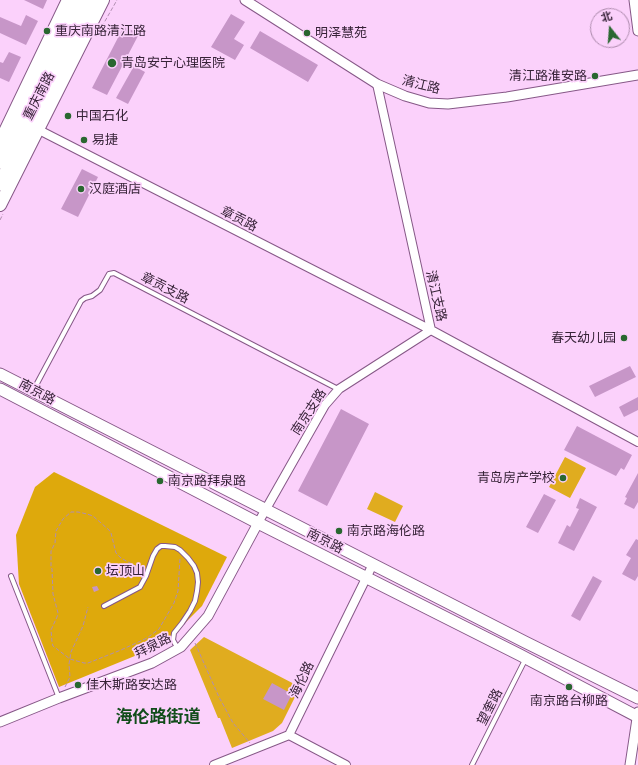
<!DOCTYPE html>
<meta charset="utf-8">
<style>
body{margin:0}
#map{position:relative;width:638px;height:765px;overflow:hidden;background:#fbd1fb;font-family:Raleway,"Noto Sans SC",sans-serif}
canvas{display:block}
.north{position:absolute;left:590px;top:8px;width:40px;height:40px;box-sizing:border-box;background:#fbd1fb;border:1px solid #ad8bad;border-radius:50%;rotate:343deg;font-size:11px;font-weight:700;line-height:16px;text-align:center;color:#372338}
.north::after{content:'';display:block;margin:auto;width:14px;height:18px;background:#296730;clip-path:polygon(50% 0,100% 100%,50% 72%,0 100%)}
</style>
<div id="map">
<canvas width="638" height="765"></canvas>
<div class="north">北</div>
</div>
<script>
const ctx = document.querySelector('canvas').getContext('2d');
ctx.lineJoin = 'round';
function fillPath(path, color) { ctx.fillStyle = color; ctx.fill(path, 'evenodd'); }
const toPath = rows => new Path2D(rows.map(r => 'M' + r).join(''));
function stroke(path, color, width, dash) { ctx.strokeStyle = color; ctx.lineWidth = width; ctx.lineCap = dash ? 'butt' : 'round'; ctx.setLineDash(dash || []); ctx.stroke(path); }
function write(font, color, halo, rows, align = 'center') {
  ctx.font = font + ' Raleway,"Noto Sans SC",sans-serif'; ctx.lineWidth = 3.5; ctx.setLineDash([]); ctx.textBaseline = 'middle'; ctx.strokeStyle = halo; ctx.fillStyle = color; for (const [text, x, y, turn = 0] of rows) {
    ctx.save(); ctx.translate(x, y); ctx.rotate((+turn || 0) * Math.PI / 180); ctx.textAlign = isNaN(turn) ? turn : align; if (halo) ctx.strokeText(text, 0, 0); ctx.fillText(text, 0, 0); ctx.restore();
  }
}
fillPath(toPath([
 [565,457,586,468,570,498,549,487],
 [375,492,403,506,395,522,367,509],
 [204,637,300,687,282,723,273,731,232,748,220,718,218,718,190,650]
]), '#e0ac1f');
fillPath(toPath([
 [54,472,227,557,202,606,164,644,59,687,19,584,16,535,35,487]
]), '#dea90c');
fillPath(toPath([
 [24,0,47,0,43,9],
 [231,14,245,22,234,39,244,45,235,60,211,47],
 [26,15,38,21,26,45,0,33,0,17,21,26],
 [124,26,139,34,107,95,92,88],
 [260,31,318,65,308,82,250,48],
 [9,52,21,57,9,82,0,78,0,62,3,63],
 [134,66,145,72,128,104,116,98],
 [82,169,98,177,78,217,61,209],
 [630,366,636,377,595,397,589,386],
 [638,397,638,410,624,417,619,407],
 [341,409,369,424,327,506,298,491],
 [577,426,632,455,624,470,621,468,616,476,564,450],
 [638,473,638,502,634,509,624,504,627,498,625,497],
 [544,494,556,500,538,533,526,527],
 [580,498,597,507,574,551,558,543,567,525,570,527,579,509,576,508],
 [636,539,638,540,638,576,635,581,622,574,631,558,626,555],
 [593,576,602,581,580,621,571,616],
 [97,586,99,590,94,592,92,587],
 [272,683,292,694,284,710,263,699]
]), '#c796c8');
const service = toPath([
 [34,389,81,301,85,298,92,296,100,290,109,274,114,273,338,389],
 [11,576,59,698],
 [104,606,140,587,146,576,153,556,157,549,161,546,165,546,175,547,180,550,188,558,194,566,197,573,198,582,197,591,195,601,190,611,182,623,174,633,173,640,178,649],
 [472,765,526,658]
]);
const minor = toPath([
 [377,84,431,330,638,442],
 [37,129,431,330,339,389,325,405,258,523],
 [289,735,346,765],
 [214,765,289,735,373,564]
]);
const tertiary = toPath([
 [245,0,377,84,405,96,429,103,448,104,507,97,638,75],
 [634,0,638,31],
 [0,722,59,698,152,663,181,647,208,616,258,523],
 [630,765,638,712]
]);
const secondary = toPath([
 [0,374,525,642,638,698],
 [0,389,258,523,520,655,638,717]
]);
const primary = toPath([
 [0,142,68,0],
 [0,205,103,0]
]);
const trunk = toPath([
 [0,162,35,92,79,0],
 [0,184,45,95,91,0]
]);
stroke(service, '#865887', 6);
stroke(minor, '#865887', 10);
stroke(tertiary, '#865887', 11);
stroke(secondary, '#865887', 13);
stroke(primary, '#865887', 14);
stroke(trunk, '#865887', 15);
stroke(toPath([
 [96,37,117,0],
 [0,220,3,214],
 [141,571,139,568,121,558,116,553,111,533,109,530,93,516,87,514,78,512,71,512,63,519,56,531,55,543,51,551,51,567,52,569,53,594,58,613,57,617,51,630,52,642,53,646,70,659,84,663,88,663,121,650,147,638,159,629,174,603,178,591,180,558],
 [195,643,219,697,233,723,250,743],
 [65,687,70,677,69,664,71,652,83,626,88,607]
]), '#b08eb0', 1, [4, 2]);
stroke(service, '#fff', 4);
stroke(minor, '#fff', 8);
stroke(tertiary, '#fff', 9);
stroke(secondary, '#fff', 11);
stroke(primary, '#fff', 12);
stroke(trunk, '#fff', 13);
for (const [x, y, r, color] of [
 [47,31,4,"#296730"],
 [307,33,4,"#296730"],
 [112,63,5,"#296730"],
 [595,76,4,"#296730"],
 [68,116,4,"#296730"],
 [84,140,4,"#296730"],
 [81,189,4,"#296730"],
 [624,338,4,"#296730"],
 [563,478,4,"#296730"],
 [160,481,4,"#296730"],
 [339,531,4,"#296730"],
 [98,571,4,"#296730"],
 [78,685,4,"#296730"],
 [569,687,4,"#296730"]
]) { const dot = new Path2D(); dot.arc(x, y, r, 0, 2 * Math.PI); ctx.fillStyle = color; ctx.fill(dot); stroke(dot, '#fbd1fb', 1.5); }
write('13px', '#372338', '#fbd1fb', [
 ["重庆南路清江路",55,31],
 ["明泽慧苑",315,33],
 ["青岛安宁心理医院",121,63],
 ["清江路淮安路",587,76,"right"],
 ["中国石化",76,116],
 ["易捷",92,140],
 ["汉庭酒店",89,189],
 ["春天幼儿园",616,338,"right"],
 ["青岛房产学校",555,478,"right"],
 ["南京路拜泉路",168,481],
 ["南京路海伦路",347,531],
 ["坛顶山",106,571],
 ["佳木斯路安达路",86,685],
 ["南京路台柳路",569,701,"center"]
], 'left');
write('13px', '#372338', '#fbd1fb', [
 ["清江路",421,85,14],
 ["重庆南路",39,96,-63],
 ["章贡路",239,219,27],
 ["章贡支路",165,288,27],
 ["清江支路",436,296,77],
 ["南京路",37,392,28],
 ["南京支路",309,412,-57],
 ["南京路",325,541,27],
 ["拜泉路",153,646,-27],
 ["海伦路",302,680,-64],
 ["望奎路",490,707,-63]
]);
write('bold 17px', '#114c1a', '#fbd1fb', [
 ["海伦路街道",158,717]
]);
</script>
